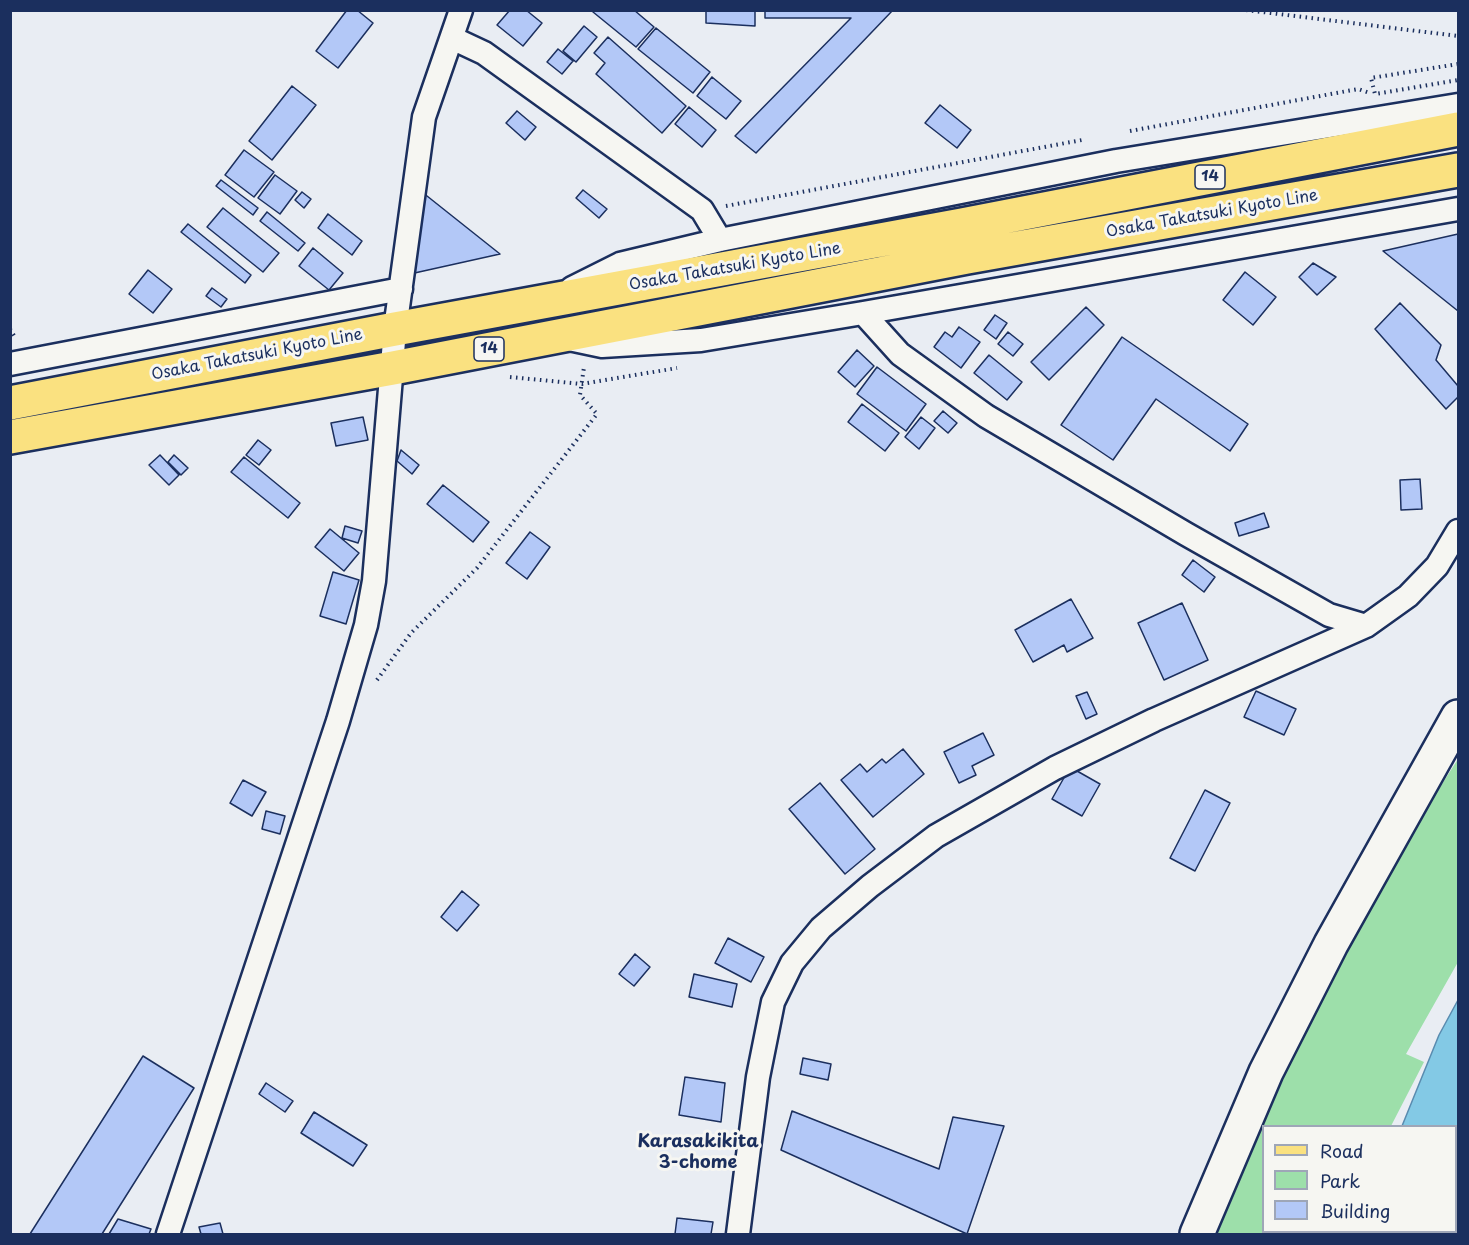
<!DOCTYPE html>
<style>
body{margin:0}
#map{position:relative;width:1469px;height:1245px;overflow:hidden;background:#e9edf3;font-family:"Playpen Sans",sans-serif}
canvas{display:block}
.frame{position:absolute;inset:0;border:12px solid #1b2f5e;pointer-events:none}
.legend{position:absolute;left:1262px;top:1125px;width:195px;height:108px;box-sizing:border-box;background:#f6f6f2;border:2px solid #9ea6b7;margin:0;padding:8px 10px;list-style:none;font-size:18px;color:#1b2f5e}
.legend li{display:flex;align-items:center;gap:12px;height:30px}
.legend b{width:30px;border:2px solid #9ea6b7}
</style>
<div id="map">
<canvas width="1469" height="1245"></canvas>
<div class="frame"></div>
<ul class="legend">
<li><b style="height:8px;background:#fae180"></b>Road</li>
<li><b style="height:16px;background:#9ddfaa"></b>Park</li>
<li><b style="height:16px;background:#b3c8f7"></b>Building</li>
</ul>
</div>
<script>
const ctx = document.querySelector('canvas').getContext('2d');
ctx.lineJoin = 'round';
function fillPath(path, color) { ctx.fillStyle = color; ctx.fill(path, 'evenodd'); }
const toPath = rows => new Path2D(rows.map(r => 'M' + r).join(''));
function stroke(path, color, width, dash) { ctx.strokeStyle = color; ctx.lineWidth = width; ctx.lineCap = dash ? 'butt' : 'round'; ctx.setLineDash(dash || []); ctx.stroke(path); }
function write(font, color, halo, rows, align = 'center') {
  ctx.font = font + ' "Playpen Sans",sans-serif'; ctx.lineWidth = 6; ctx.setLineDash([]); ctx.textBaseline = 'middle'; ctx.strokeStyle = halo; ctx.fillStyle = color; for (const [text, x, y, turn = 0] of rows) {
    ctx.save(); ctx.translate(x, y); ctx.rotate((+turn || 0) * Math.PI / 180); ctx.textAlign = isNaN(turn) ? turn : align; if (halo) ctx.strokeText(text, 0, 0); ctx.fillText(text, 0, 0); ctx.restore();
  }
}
fillPath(toPath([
 [1458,759,1458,962,1406,1054,1424,1062,1391,1126,1264,1126,1264,1232,1344,1232,1342,1234,1217,1234,1301,1037,1378,884]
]), '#9ddfaa');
const water = toPath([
 [1458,1000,1458,1205,1456,1211,1456,1126,1402,1126,1439,1035,1458,1000]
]);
fillPath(water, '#83c9e5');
stroke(water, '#598baf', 1.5);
const building = toPath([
 [347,10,357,10,373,23,338,68,316,51,347,10],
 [510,10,526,10,542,23,523,46,497,25,510,10],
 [594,10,634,10,654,27,636,47,593,12,594,10],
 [706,10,755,10,755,26,706,23,706,10],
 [765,10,893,10,756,153,735,136,851,18,765,18,765,10],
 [584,26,597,37,576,62,563,51,584,26],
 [656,28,710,72,693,93,638,49,656,28],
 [608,37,686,106,662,133,596,74,605,63,594,53,608,37],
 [558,49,573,61,562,74,547,62,558,49],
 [712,77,741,101,726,119,697,96,712,77],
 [292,86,316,105,272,160,249,141,292,86],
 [940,105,971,130,957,148,925,123,940,105],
 [689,107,716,130,702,147,675,124,689,107],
 [517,111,536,127,525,140,506,123,517,111],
 [244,150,274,172,254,197,225,175,244,150],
 [275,175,297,191,280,214,258,198,275,175],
 [221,180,258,208,253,215,216,186,221,180],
 [583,190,607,209,599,218,576,198,583,190],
 [302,192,311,199,304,208,295,200,302,192],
 [422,192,500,254,410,274,422,192],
 [223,208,279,253,263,272,207,227,223,208],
 [267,212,305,243,298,251,260,221,267,212],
 [328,214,362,241,352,255,318,228,328,214],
 [188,224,251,275,245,283,181,232,188,224],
 [1458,234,1458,311,1383,251,1458,234],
 [313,248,343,273,329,290,299,266,313,248],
 [1313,263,1336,277,1317,295,1299,277,1313,263],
 [148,270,172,289,153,313,129,294,148,270],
 [1245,272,1276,297,1253,325,1223,300,1245,272],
 [212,288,227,299,221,307,206,296,212,288],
 [1400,303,1441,345,1436,360,1458,386,1458,397,1446,409,1375,329,1400,303],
 [1086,307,1104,325,1049,380,1031,362,1086,307],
 [995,315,1007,323,996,339,984,330,995,315],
 [959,327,980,342,961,368,934,347,945,332,952,337,959,327],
 [1008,332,1023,344,1013,356,998,344,1008,332],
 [1122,337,1248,424,1230,451,1156,399,1113,460,1061,425,1122,337],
 [857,350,874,366,855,387,838,372,857,350],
 [989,355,1022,382,1007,400,974,373,989,355],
 [877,367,926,404,906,431,857,394,877,367],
 [862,404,899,433,885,451,848,422,862,404],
 [943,411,957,423,948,433,934,421,943,411],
 [363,417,368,440,336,446,331,423,363,417],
 [921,417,935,428,919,449,905,437,921,417],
 [258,440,271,450,259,465,246,455,258,440],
 [401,450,419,465,412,474,397,461,401,450],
 [160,455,179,475,169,485,149,465,160,455],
 [174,455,188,468,181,475,168,462,174,455],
 [244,457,300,503,288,518,231,472,244,457],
 [1420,479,1422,509,1401,510,1400,480,1420,479],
 [443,485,489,522,473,542,427,504,443,485],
 [1264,513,1269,527,1239,536,1235,523,1264,513],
 [345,526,362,531,358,543,342,538,345,526],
 [330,529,359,553,344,571,315,547,330,529],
 [530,532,550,547,527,579,506,563,530,532],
 [1193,560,1215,577,1204,592,1182,575,1193,560],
 [333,572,359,580,346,624,320,616,333,572],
 [1071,599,1093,638,1067,652,1064,645,1033,662,1015,630,1071,599],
 [1182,603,1208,660,1164,680,1138,623,1182,603],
 [1256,691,1296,709,1284,735,1244,717,1256,691],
 [1087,692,1097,714,1086,719,1076,696,1087,692],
 [983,733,994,755,972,766,976,775,959,783,944,752,983,733],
 [903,749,924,774,873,817,841,780,860,764,867,772,882,759,886,763,903,749],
 [1070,767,1100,784,1082,816,1052,799,1070,767],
 [243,780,266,792,252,816,230,803,243,780],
 [820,783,875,849,845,874,789,809,820,783],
 [1205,790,1230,803,1195,871,1170,858,1205,790],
 [266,811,285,816,280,834,262,829,266,811],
 [462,891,479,905,457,931,441,917,462,891],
 [728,938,764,957,751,982,715,963,728,938],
 [635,954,650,967,634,986,619,974,635,954],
 [694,974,737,984,732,1007,689,997,694,974],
 [143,1056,194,1088,102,1234,30,1234,143,1056],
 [803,1058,831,1064,828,1080,800,1074,803,1058],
 [685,1077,725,1083,721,1122,679,1115,685,1077],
 [266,1083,293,1101,285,1112,259,1094,266,1083],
 [792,1111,939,1169,953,1117,1004,1126,967,1234,781,1150,792,1111],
 [314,1112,367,1145,353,1166,301,1133,314,1112],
 [677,1218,713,1222,711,1234,675,1234,677,1218],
 [118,1219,151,1229,149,1234,109,1234,118,1219],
 [220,1223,223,1234,201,1234,199,1227,220,1223]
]);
fillPath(building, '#b3c8f7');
stroke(building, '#1b2f5e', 1.5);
const street = toPath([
 [452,38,484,53,702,210,720,240],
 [572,288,620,264,720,240,1116,161,1458,105],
 [863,313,900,354,986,416,1186,534,1329,615,1366,626],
 [569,339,602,346,701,340,863,313,1458,209],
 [10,364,401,289],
 [168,1234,338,721,366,625,374,581,395,329,424,117,461,10],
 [738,1234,758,1077,773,1002,792,963,821,928,870,886,936,836,1055,768,1154,720,1366,626,1408,596,1437,566,1458,531]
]);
const secondary = toPath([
 [1197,1234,1266,1072,1331,944,1458,717]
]);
const primary = toPath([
 [10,403,395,329,962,225,1458,129],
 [10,437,393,368,967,257,1458,170]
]);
stroke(street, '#1b2f5e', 27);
stroke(secondary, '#1b2f5e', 38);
stroke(primary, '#1b2f5e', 38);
stroke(toPath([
 [1246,10,1458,36],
 [1130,131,1358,89,1370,93],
 [726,206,1082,140],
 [10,329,16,339],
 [510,377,582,384,677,368],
 [377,680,411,633,477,568,597,414,580,395,584,367]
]), '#1b2f5e', 4, [1.5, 4.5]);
stroke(street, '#f6f6f2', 22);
stroke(secondary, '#f6f6f2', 33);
stroke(primary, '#fae180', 33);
stroke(toPath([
 [1458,64,1371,78,1375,94,1458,80]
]), '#1b2f5e', 4, [1.5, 4.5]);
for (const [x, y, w] of [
 [1210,177,30],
 [489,349,30]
]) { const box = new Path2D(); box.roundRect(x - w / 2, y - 12, w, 24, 4.5); ctx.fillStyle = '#f6f6f2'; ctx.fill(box); stroke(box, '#1b2f5e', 1.5); }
write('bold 15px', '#1b2f5e', null, [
 ["14",1210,177],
 ["14",489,349]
]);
write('16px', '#1b2f5e', '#f6f6f2', [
 ["Osaka Takatsuki Kyoto Line",1212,214,-10],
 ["Osaka Takatsuki Kyoto Line",735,267,-10],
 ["Osaka Takatsuki Kyoto Line",257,355,-11]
]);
write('bold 18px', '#1b2f5e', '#f6f6f2', [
 ["Karasakikita",698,1142],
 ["3-chome",698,1163]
]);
</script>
